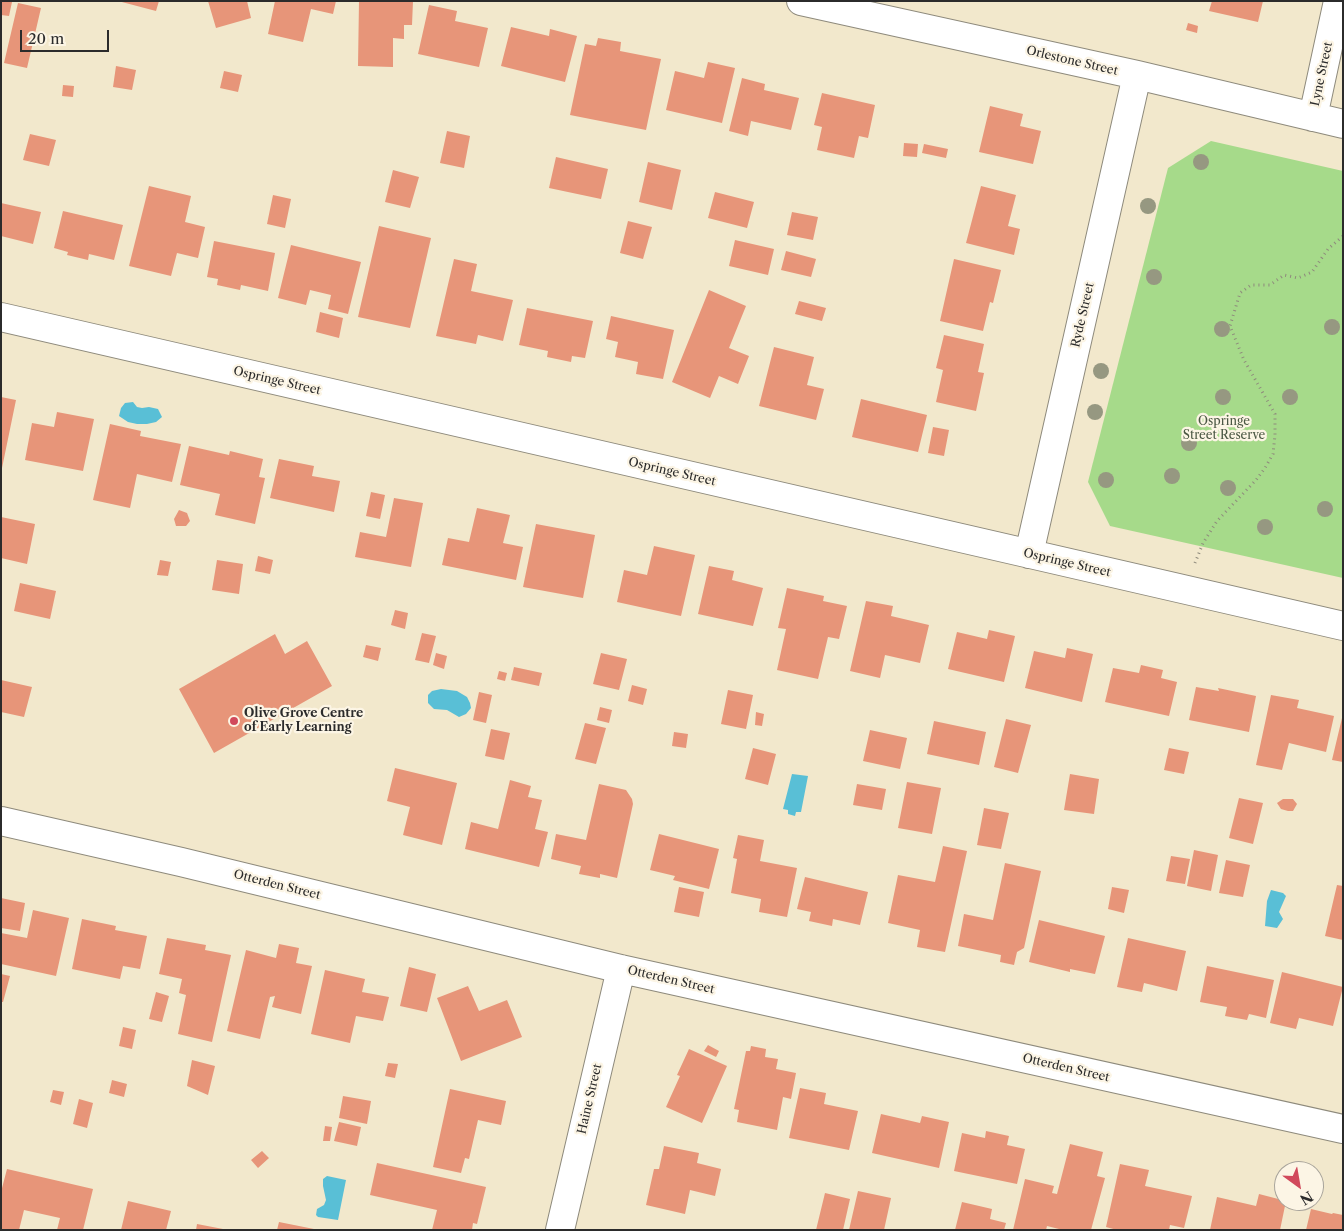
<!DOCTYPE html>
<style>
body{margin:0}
#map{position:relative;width:1344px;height:1231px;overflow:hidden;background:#f2e8cc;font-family:"Libre Caslon Text",serif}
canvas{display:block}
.frame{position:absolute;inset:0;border:2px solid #2b2b2b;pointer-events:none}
.north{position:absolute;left:1274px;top:1161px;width:50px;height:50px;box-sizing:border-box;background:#fcf5e5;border:1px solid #a8a49b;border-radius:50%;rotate:148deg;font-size:14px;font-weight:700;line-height:20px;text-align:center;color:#2b2b2b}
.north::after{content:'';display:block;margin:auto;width:18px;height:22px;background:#d1495b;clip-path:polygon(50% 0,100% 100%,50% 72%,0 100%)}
.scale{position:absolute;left:20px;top:30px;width:89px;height:22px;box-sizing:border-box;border:2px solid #2b2b2b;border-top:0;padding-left:6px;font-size:15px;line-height:18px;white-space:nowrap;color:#2b2b2b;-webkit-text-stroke:4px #fcf5e5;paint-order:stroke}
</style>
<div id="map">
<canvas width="1344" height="1231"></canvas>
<div class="frame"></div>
<div class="north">N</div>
<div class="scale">20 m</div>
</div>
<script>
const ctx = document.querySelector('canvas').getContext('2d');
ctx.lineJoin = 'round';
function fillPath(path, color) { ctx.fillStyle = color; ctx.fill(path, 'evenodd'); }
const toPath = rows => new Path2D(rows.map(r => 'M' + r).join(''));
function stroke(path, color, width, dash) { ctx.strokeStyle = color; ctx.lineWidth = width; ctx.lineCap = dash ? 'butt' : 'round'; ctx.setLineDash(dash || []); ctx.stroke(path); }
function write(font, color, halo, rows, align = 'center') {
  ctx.font = font + ' "Libre Caslon Text",serif'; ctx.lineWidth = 4.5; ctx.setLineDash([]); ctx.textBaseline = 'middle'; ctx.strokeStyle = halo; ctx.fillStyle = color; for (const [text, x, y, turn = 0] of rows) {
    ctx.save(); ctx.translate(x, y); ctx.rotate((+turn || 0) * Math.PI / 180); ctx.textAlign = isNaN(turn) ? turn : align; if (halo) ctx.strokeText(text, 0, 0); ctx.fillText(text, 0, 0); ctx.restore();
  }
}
fillPath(toPath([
 [1211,141,1343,171,1343,578,1110,526,1088,482,1168,168]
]), '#a6da8a');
fillPath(toPath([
 [133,402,137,407,142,408,149,407,158,409,162,417,156,422,147,424,137,424,128,422,119,416,121,408,125,403],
 [441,689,457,691,467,697,470,703,471,708,466,714,459,717,447,710,434,709,428,703,428,695,432,691],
 [792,774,808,776,801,812,796,812,795,816,788,814,788,810,783,809],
 [1271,890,1283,893,1286,896,1279,912,1283,919,1277,928,1265,926,1267,901],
 [327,1176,346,1180,338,1220,318,1217,316,1215,317,1209,324,1205,326,1200,323,1186,323,1179]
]), '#59bfd6');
fillPath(toPath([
 [1,1,12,2,9,16,1,15],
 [118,1,159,1,156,11],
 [208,1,247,1,251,18,216,28],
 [275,1,336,1,333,14,311,9,303,42,268,34],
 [359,1,413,1,412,25,404,25,404,39,393,38,393,67,358,66],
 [1212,1,1263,1,1258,22,1209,11],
 [18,3,41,8,27,68,4,63],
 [429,5,457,11,455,21,488,28,479,67,418,54],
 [1188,23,1198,26,1197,33,1186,30],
 [511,27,549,36,550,29,577,36,565,82,501,66],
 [598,38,621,42,620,51,661,59,646,130,570,115,585,44,596,46],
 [708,62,735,68,722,123,666,110,675,71,704,78],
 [116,66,136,70,132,90,113,87],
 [224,71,242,75,238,92,220,88],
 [742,78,765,84,764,90,799,98,791,130,751,121,748,136,729,131],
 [63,85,74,86,73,97,62,96],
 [822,93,875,105,868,138,859,136,854,158,817,150,822,127,814,125],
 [990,106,1023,114,1020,126,1041,131,1033,164,979,152],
 [447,131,470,136,464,168,440,163],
 [30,134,56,140,49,166,23,160],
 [904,143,918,144,917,157,903,156],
 [924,144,948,149,946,158,922,153],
 [556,157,608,169,601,199,549,188],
 [648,162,681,170,672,210,639,202],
 [393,170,419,177,410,208,385,202],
 [149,186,191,196,185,222,205,227,198,258,177,253,171,276,129,266],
 [981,186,1016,195,1008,226,1020,229,1014,255,966,243],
 [715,192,754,202,747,228,708,218],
 [273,195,291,199,285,228,267,224],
 [1,203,41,212,33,244,1,236],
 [63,211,123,225,114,260,89,254,88,260,67,255,68,252,54,248],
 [792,212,818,217,813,240,787,235],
 [628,221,652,227,643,259,620,253],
 [379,226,431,238,410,328,358,317],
 [735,240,774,249,768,275,729,266],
 [214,241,275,253,268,291,241,285,240,290,217,285,218,279,207,277],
 [291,245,361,262,348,314,328,309,331,295,310,290,306,305,278,298],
 [786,251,816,259,811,277,781,270],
 [454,259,477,264,471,291,513,300,503,341,478,335,476,344,436,336],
 [954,259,1001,270,993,303,990,302,983,331,940,321],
 [709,290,746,306,729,348,749,356,738,384,719,376,710,398,672,382],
 [799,301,826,308,822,321,795,314],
 [527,308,593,321,585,358,572,356,571,362,547,357,548,351,519,345],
 [320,312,343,318,339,338,316,332],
 [611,316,674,330,663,379,636,374,638,362,615,357,618,342,606,339],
 [944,335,984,344,978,372,984,373,976,411,936,402,943,370,936,368],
 [774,347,814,357,807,385,824,389,816,420,759,406],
 [1,397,16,400,2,468,1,468],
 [861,399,927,415,918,452,852,437],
 [57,412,94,419,83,471,25,460,32,423,54,427],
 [110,424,141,431,140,436,181,444,172,482,137,474,130,508,93,500],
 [933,427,949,430,944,456,928,453],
 [189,446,229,455,230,451,263,459,259,477,265,478,255,524,215,515,220,494,180,485],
 [279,459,314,466,312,476,340,481,334,512,270,498],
 [371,492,385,495,380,519,366,516],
 [394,498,423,503,411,567,355,557,360,532,386,537],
 [477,508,510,515,503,543,523,547,516,580,442,565,448,538,469,542],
 [179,510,187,513,190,521,186,526,176,526,174,519],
 [1,517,35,524,27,564,1,558],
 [536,524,595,535,583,598,523,587],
 [654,546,695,555,681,616,617,602,624,570,647,575],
 [258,556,273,560,270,574,255,571],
 [160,560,171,562,168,576,157,575],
 [217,560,243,564,239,594,212,590],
 [709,566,734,571,732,580,763,588,753,626,698,614],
 [20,583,56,591,50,619,14,611],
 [787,588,824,596,823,601,847,606,839,639,828,637,818,679,777,670,786,629,778,628],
 [866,601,893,606,891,616,929,625,920,663,885,655,880,678,850,671],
 [395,610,408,613,405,629,391,625],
 [989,630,1015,636,1004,682,948,669,957,632,987,639],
 [422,633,436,636,429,663,415,660],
 [275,634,285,654,307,641,332,686,214,753,179,689],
 [366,645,381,648,378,661,363,657],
 [1067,648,1093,654,1082,702,1025,688,1034,651,1065,658],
 [436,653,447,656,444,669,433,665],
 [601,653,627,659,619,690,593,684],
 [1141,665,1163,670,1161,678,1177,682,1169,716,1105,702,1113,668,1139,673],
 [514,667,542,673,539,686,511,680],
 [499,671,507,673,505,681,497,679],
 [1,680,32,687,24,717,1,712],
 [632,685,647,689,643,705,628,701],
 [1196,687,1219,691,1218,688,1256,696,1249,732,1189,720],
 [728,690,753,695,746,729,721,724],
 [479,692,492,695,486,723,473,720],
 [1271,695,1299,700,1297,708,1334,716,1326,752,1289,743,1282,770,1256,765],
 [600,707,612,710,609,723,597,720],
 [756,712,764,714,762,726,755,725],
 [1342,718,1343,718,1343,762,1332,760],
 [1006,719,1031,725,1018,773,994,767],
 [934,721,986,732,979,765,927,754],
 [585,723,606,728,596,764,575,759],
 [491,729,510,733,504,760,485,756],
 [870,730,907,738,900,769,863,761],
 [674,732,688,734,686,748,672,746],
 [753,748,776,754,768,785,745,779],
 [1169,748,1189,752,1184,774,1164,770],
 [395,768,457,783,442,845,403,835,410,807,387,801],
 [1070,774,1099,779,1094,814,1064,810],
 [510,780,531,786,528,797,542,800,535,829,548,832,539,867,465,849,471,822,498,829],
 [907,782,941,788,932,834,898,828],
 [599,784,626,790,632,799,633,804,617,878,600,874,600,878,579,874,581,866,551,859,556,834,586,840],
 [857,784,886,789,882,810,853,805],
 [1239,798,1263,803,1253,844,1229,838],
 [1283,799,1293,799,1297,804,1293,811,1288,811,1281,809,1277,803],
 [984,808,1009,813,1001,849,977,845],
 [659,834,719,849,709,889,673,880,675,876,650,870],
 [738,835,764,840,760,861,797,868,787,917,759,912,761,899,731,893,737,859,733,858],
 [943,846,967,851,945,952,917,947,920,930,888,923,898,875,935,882],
 [1194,850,1218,855,1211,891,1187,886],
 [1171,856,1190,859,1185,884,1166,881],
 [1226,860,1250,865,1243,897,1219,893],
 [1005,863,1041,871,1024,948,1017,952,1014,965,1000,962,1001,955,958,946,964,914,993,920],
 [805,877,868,892,860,925,833,919,832,926,809,921,811,912,797,909],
 [1337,885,1343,886,1343,940,1325,936],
 [679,887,704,892,699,917,674,912],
 [1112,887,1129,890,1124,913,1108,909],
 [1,898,25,903,20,931,1,928],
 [33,910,69,918,56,976,1,964,1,933,27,938],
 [82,919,116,926,115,930,147,936,140,969,123,966,120,979,72,969],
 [1039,920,1105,936,1095,974,1070,969,1070,972,1029,962],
 [167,938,206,945,205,950,231,955,212,1042,178,1034,186,995,179,993,182,979,159,974],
 [1128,938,1186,951,1177,991,1144,983,1142,992,1117,987],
 [279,944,299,948,296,963,312,966,301,1014,272,1007,275,996,270,997,260,1039,227,1031,246,950,276,958],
 [1207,966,1274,980,1266,1018,1249,1014,1247,1020,1225,1016,1227,1007,1200,1002],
 [409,967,436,974,427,1012,400,1006],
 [325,970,365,979,362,992,389,997,383,1021,356,1016,350,1043,311,1034],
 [1282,972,1343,987,1333,1026,1299,1018,1296,1029,1270,1023],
 [1,974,10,976,3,1002,1,1002],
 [468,986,479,1011,507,1000,522,1037,461,1061,437,998],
 [156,992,169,996,162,1022,149,1019],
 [123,1027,136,1030,132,1049,119,1046],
 [708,1045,719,1051,716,1057,704,1051],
 [751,1046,766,1049,765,1057,778,1059,776,1069,796,1073,791,1099,783,1097,777,1130,737,1122,739,1110,734,1109,746,1051,750,1051],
 [689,1049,727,1066,702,1123,666,1107,680,1076,677,1075],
 [192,1060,215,1066,208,1095,187,1086],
 [388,1063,398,1064,395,1078,385,1076],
 [112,1080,127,1084,124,1097,109,1093],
 [800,1088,826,1093,824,1104,858,1111,849,1150,789,1138],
 [450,1089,506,1101,501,1125,478,1120,469,1159,465,1158,461,1173,433,1167],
 [53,1090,64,1092,61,1105,50,1102],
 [343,1096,371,1101,367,1124,339,1118],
 [79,1099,93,1103,87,1128,73,1124],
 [881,1114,920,1123,922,1116,949,1122,939,1168,872,1153],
 [339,1122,361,1127,357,1146,334,1141],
 [325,1126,332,1127,330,1141,323,1141],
 [986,1131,1009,1136,1007,1145,1025,1149,1017,1184,954,1171,962,1133,985,1138],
 [1070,1144,1103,1152,1097,1176,1105,1178,1091,1230,1063,1230,1047,1226,1046,1230,1013,1230,1025,1179,1054,1186,1052,1193,1057,1194],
 [664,1146,699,1153,697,1163,721,1169,715,1196,690,1190,685,1214,646,1205,654,1169,659,1169],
 [262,1151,269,1158,258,1168,251,1160],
 [377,1163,486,1187,477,1224,473,1223,472,1230,432,1230,437,1210,370,1195],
 [1120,1164,1149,1170,1145,1186,1192,1196,1184,1228,1170,1225,1169,1230,1117,1230,1106,1227],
 [7,1169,93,1189,83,1230,57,1230,60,1218,24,1210,19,1230,1,1230,1,1192],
 [858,1191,891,1198,884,1230,849,1230],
 [825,1193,850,1199,843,1230,816,1230],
 [1259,1194,1286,1201,1280,1230,1210,1230,1217,1197,1256,1206],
 [128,1201,171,1211,166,1230,121,1230],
 [962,1202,992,1209,990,1219,1006,1223,1004,1230,955,1230],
 [1311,1209,1332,1214,1333,1213,1343,1215,1343,1230,1306,1230],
 [279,1222,314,1229,314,1230,277,1230],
 [197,1224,223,1229,223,1230,196,1230]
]), '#e79579');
const street = toPath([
 [801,1,1137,75,1343,124],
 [1313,117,1338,1],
 [1,317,1343,626],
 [1029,554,1137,75],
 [1,821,181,862,621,969,1343,1129],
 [560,1230,621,969]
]);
stroke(street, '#8e8a7c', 30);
stroke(toPath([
 [1195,563,1203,543,1217,521,1256,480,1265,468,1273,454,1275,435,1275,414,1244,360,1230,326,1240,293,1251,285,1270,285,1284,275,1298,278,1312,272,1328,249,1343,236]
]), '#8e8a7c', 3, [1, 4]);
stroke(street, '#fff', 28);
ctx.fillStyle = '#969881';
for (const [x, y] of [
 [1201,162],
 [1148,206],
 [1154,277],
 [1332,327],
 [1222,329],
 [1101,371],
 [1223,397],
 [1290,397],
 [1095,412],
 [1189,443],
 [1172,476],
 [1106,480],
 [1228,488],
 [1325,509],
 [1265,527]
]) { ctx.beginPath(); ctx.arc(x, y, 8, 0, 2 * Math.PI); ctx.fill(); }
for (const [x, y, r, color] of [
 [234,721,5,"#d1495b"]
]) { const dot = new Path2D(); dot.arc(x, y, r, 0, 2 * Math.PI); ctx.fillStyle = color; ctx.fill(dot); stroke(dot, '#fcf5e5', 2); }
write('12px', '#2b2b2b', '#fcf5e5', [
 ["Orlestone Street",1072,61,13],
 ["Lyne Street",1322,74,-78],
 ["Ryde Street",1083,315,-77],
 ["Ospringe Street",277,381,13],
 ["Ospringe Street",672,472,13],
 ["Ospringe Street",1067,563,13],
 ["Otterden Street",277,885,14],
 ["Otterden Street",671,980,13],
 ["Otterden Street",1066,1068,13],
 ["Haine Street",590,1099,-77]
]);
write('12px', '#4a5743', '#fcf5e5', [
 ["Ospringe",1224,422],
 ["Street Reserve",1224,436]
]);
write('bold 12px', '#2b2b2b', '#fcf5e5', [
 ["Olive Grove Centre",244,714],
 ["of Early Learning",244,728]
], 'left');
</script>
